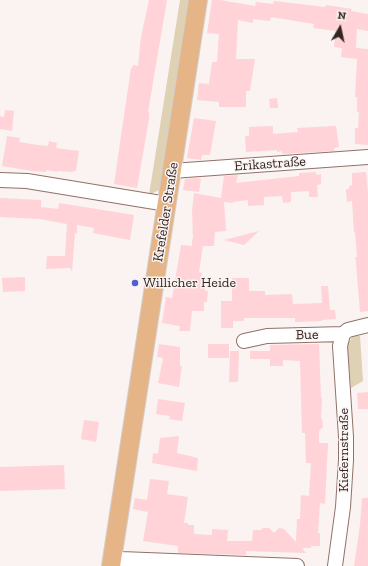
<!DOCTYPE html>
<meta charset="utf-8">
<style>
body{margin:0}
#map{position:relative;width:368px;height:566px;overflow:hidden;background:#faf3f1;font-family:"Zilla Slab",serif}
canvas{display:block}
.north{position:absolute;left:320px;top:8px;width:40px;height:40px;-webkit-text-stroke:3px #faf3f1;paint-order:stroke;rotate:9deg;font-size:11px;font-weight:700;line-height:16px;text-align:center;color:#322622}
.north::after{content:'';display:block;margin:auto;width:14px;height:18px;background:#322622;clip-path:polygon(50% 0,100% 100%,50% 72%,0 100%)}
</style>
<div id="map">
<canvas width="368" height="566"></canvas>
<div class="north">N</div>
</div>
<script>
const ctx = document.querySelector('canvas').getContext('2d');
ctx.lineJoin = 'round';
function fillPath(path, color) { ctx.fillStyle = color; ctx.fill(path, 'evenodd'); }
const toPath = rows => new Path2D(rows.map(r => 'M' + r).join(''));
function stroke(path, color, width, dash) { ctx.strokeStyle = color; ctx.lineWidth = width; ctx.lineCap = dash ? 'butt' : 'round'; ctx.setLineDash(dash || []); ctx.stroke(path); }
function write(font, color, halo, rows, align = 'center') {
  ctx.font = font + ' "Zilla Slab",serif'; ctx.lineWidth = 3; ctx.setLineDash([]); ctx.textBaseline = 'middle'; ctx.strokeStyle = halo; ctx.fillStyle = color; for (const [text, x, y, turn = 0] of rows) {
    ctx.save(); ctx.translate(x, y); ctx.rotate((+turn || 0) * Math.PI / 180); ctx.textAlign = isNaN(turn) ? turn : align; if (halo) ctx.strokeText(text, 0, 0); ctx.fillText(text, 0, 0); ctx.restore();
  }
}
fillPath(toPath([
 [180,0,192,0,163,188,149,195],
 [353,336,360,336,363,381,351,388,347,345]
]), '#dfd1b4');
fillPath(toPath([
 [149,0,167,0,148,112,149,112,149,119,137,188,114,184,131,68,132,68,133,65,138,66,141,37],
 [212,0,220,0,255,6,256,2,273,4,274,1,325,7,326,5,352,9,351,11,368,14,368,31,357,29,356,48,368,49,368,145,355,144,355,128,358,128,359,112,357,112,357,97,355,97,357,59,341,57,342,48,334,47,336,31,313,28,314,24,271,17,270,21,253,19,253,23,238,20,236,59,255,59,250,91,246,91,246,107,219,107,219,102,197,100,199,83,209,84,212,62,217,62,219,34,207,33],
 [277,98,278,108,270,108,269,99],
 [5,110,14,111,12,131,0,129,0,116,4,117],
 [194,118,216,121,210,155,202,155,201,160,187,158],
 [273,126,273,134,298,132,297,128,336,126,339,147,334,148,334,151,282,154,282,151,277,152,277,150,246,152,245,136,249,136,249,127],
 [7,136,20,138,19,142,38,145,48,146,49,141,57,143,56,148,79,151,76,171,74,171,73,172,58,171,57,172,47,170,46,172,32,171,2,166],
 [316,172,316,175,321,174,321,184,317,185,318,197,309,197,309,191,291,192,291,202,283,203,282,196,264,197,264,205,248,206,248,200,233,202,233,203,224,202,226,231,215,232,214,246,203,246,199,272,202,273,200,286,205,286,205,291,208,291,207,302,204,302,204,311,192,311,190,331,179,331,180,326,162,323,166,297,172,298,181,245,192,246,192,239,193,239,192,211,194,193,221,198,224,176,238,175,236,183,299,176,299,173],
 [366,172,368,193,368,311,360,312,356,263,355,257,357,257,355,232,354,233,352,201,347,202,346,189,349,189,349,186,352,185,352,173],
 [196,178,201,179,199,192,183,190,185,179],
 [0,198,41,200,41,207,58,209,59,203,134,215,130,240,93,233,94,228,77,225,77,234,75,233,72,272,70,268,46,269,47,256,65,256,67,224,40,219,0,217],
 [259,231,244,245,224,240],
 [25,277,25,291,3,292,2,278],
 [232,278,249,278,249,291,265,291,265,295,292,294,293,304,322,303,321,286,328,286,330,310,335,310,336,319,322,320,322,321,295,322,295,318,244,318,244,321,233,321,233,328,221,328,221,301,232,301],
 [159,344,180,347,180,366,182,366,179,387,158,383,163,358,157,357],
 [208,344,229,344,229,358,208,358],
 [319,344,321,397,322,399,321,417,322,419,323,427,319,431,319,443,328,443,325,504,320,503,318,533,320,533,320,546,311,546,311,548,302,548,306,553,246,551,246,555,178,553,178,546,143,541,148,512,133,509,135,498,147,500,150,479,169,481,167,494,188,497,184,523,188,523,188,525,194,525,194,534,212,535,212,529,228,530,227,541,252,541,253,530,261,530,263,528,269,528,274,533,279,528,284,529,296,542,297,519,300,519,301,495,309,496,311,463,306,463,305,433,302,433,300,361,283,360,283,366,270,366,270,359,250,359,250,351,270,351,270,345],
 [230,351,239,351,238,382,229,382],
 [368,392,368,409,358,409,357,393],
 [158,399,185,403,182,421,169,419,170,416,156,414],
 [84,420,99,422,96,442,81,439],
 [179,436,177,453,198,458,197,471,152,463,153,453,158,454,160,438],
 [64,465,65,489,0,491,0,467],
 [362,498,368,498,368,566,354,566,360,525]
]), '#ffd3d7');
const minor = toPath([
 [172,171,368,157],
 [0,180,27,181,167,204],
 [244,341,267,336,343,334,348,330,368,325],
 [113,555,121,559,297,566],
 [335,566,343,507,346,460,346,437,340,346,343,334]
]);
const major = toPath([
 [111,566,198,0]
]);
stroke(minor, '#907169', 16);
stroke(major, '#d2cfce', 20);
stroke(minor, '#fff', 14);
stroke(major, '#e5b588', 18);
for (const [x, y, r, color] of [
 [135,283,4,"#4f5cd2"]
]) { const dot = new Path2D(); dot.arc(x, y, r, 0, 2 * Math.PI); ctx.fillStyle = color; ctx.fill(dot); stroke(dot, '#faf3f1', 1.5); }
write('14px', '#322622', '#faf3f1', [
 ["Erikastraße",270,164,-4],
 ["Krefelder Straße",166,212,-81],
 ["Bue",307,335,-1],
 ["Kiefernstraße",344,450,-90]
]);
write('14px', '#322622', '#faf3f1', [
 ["Willicher Heide",143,283]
], 'left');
</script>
